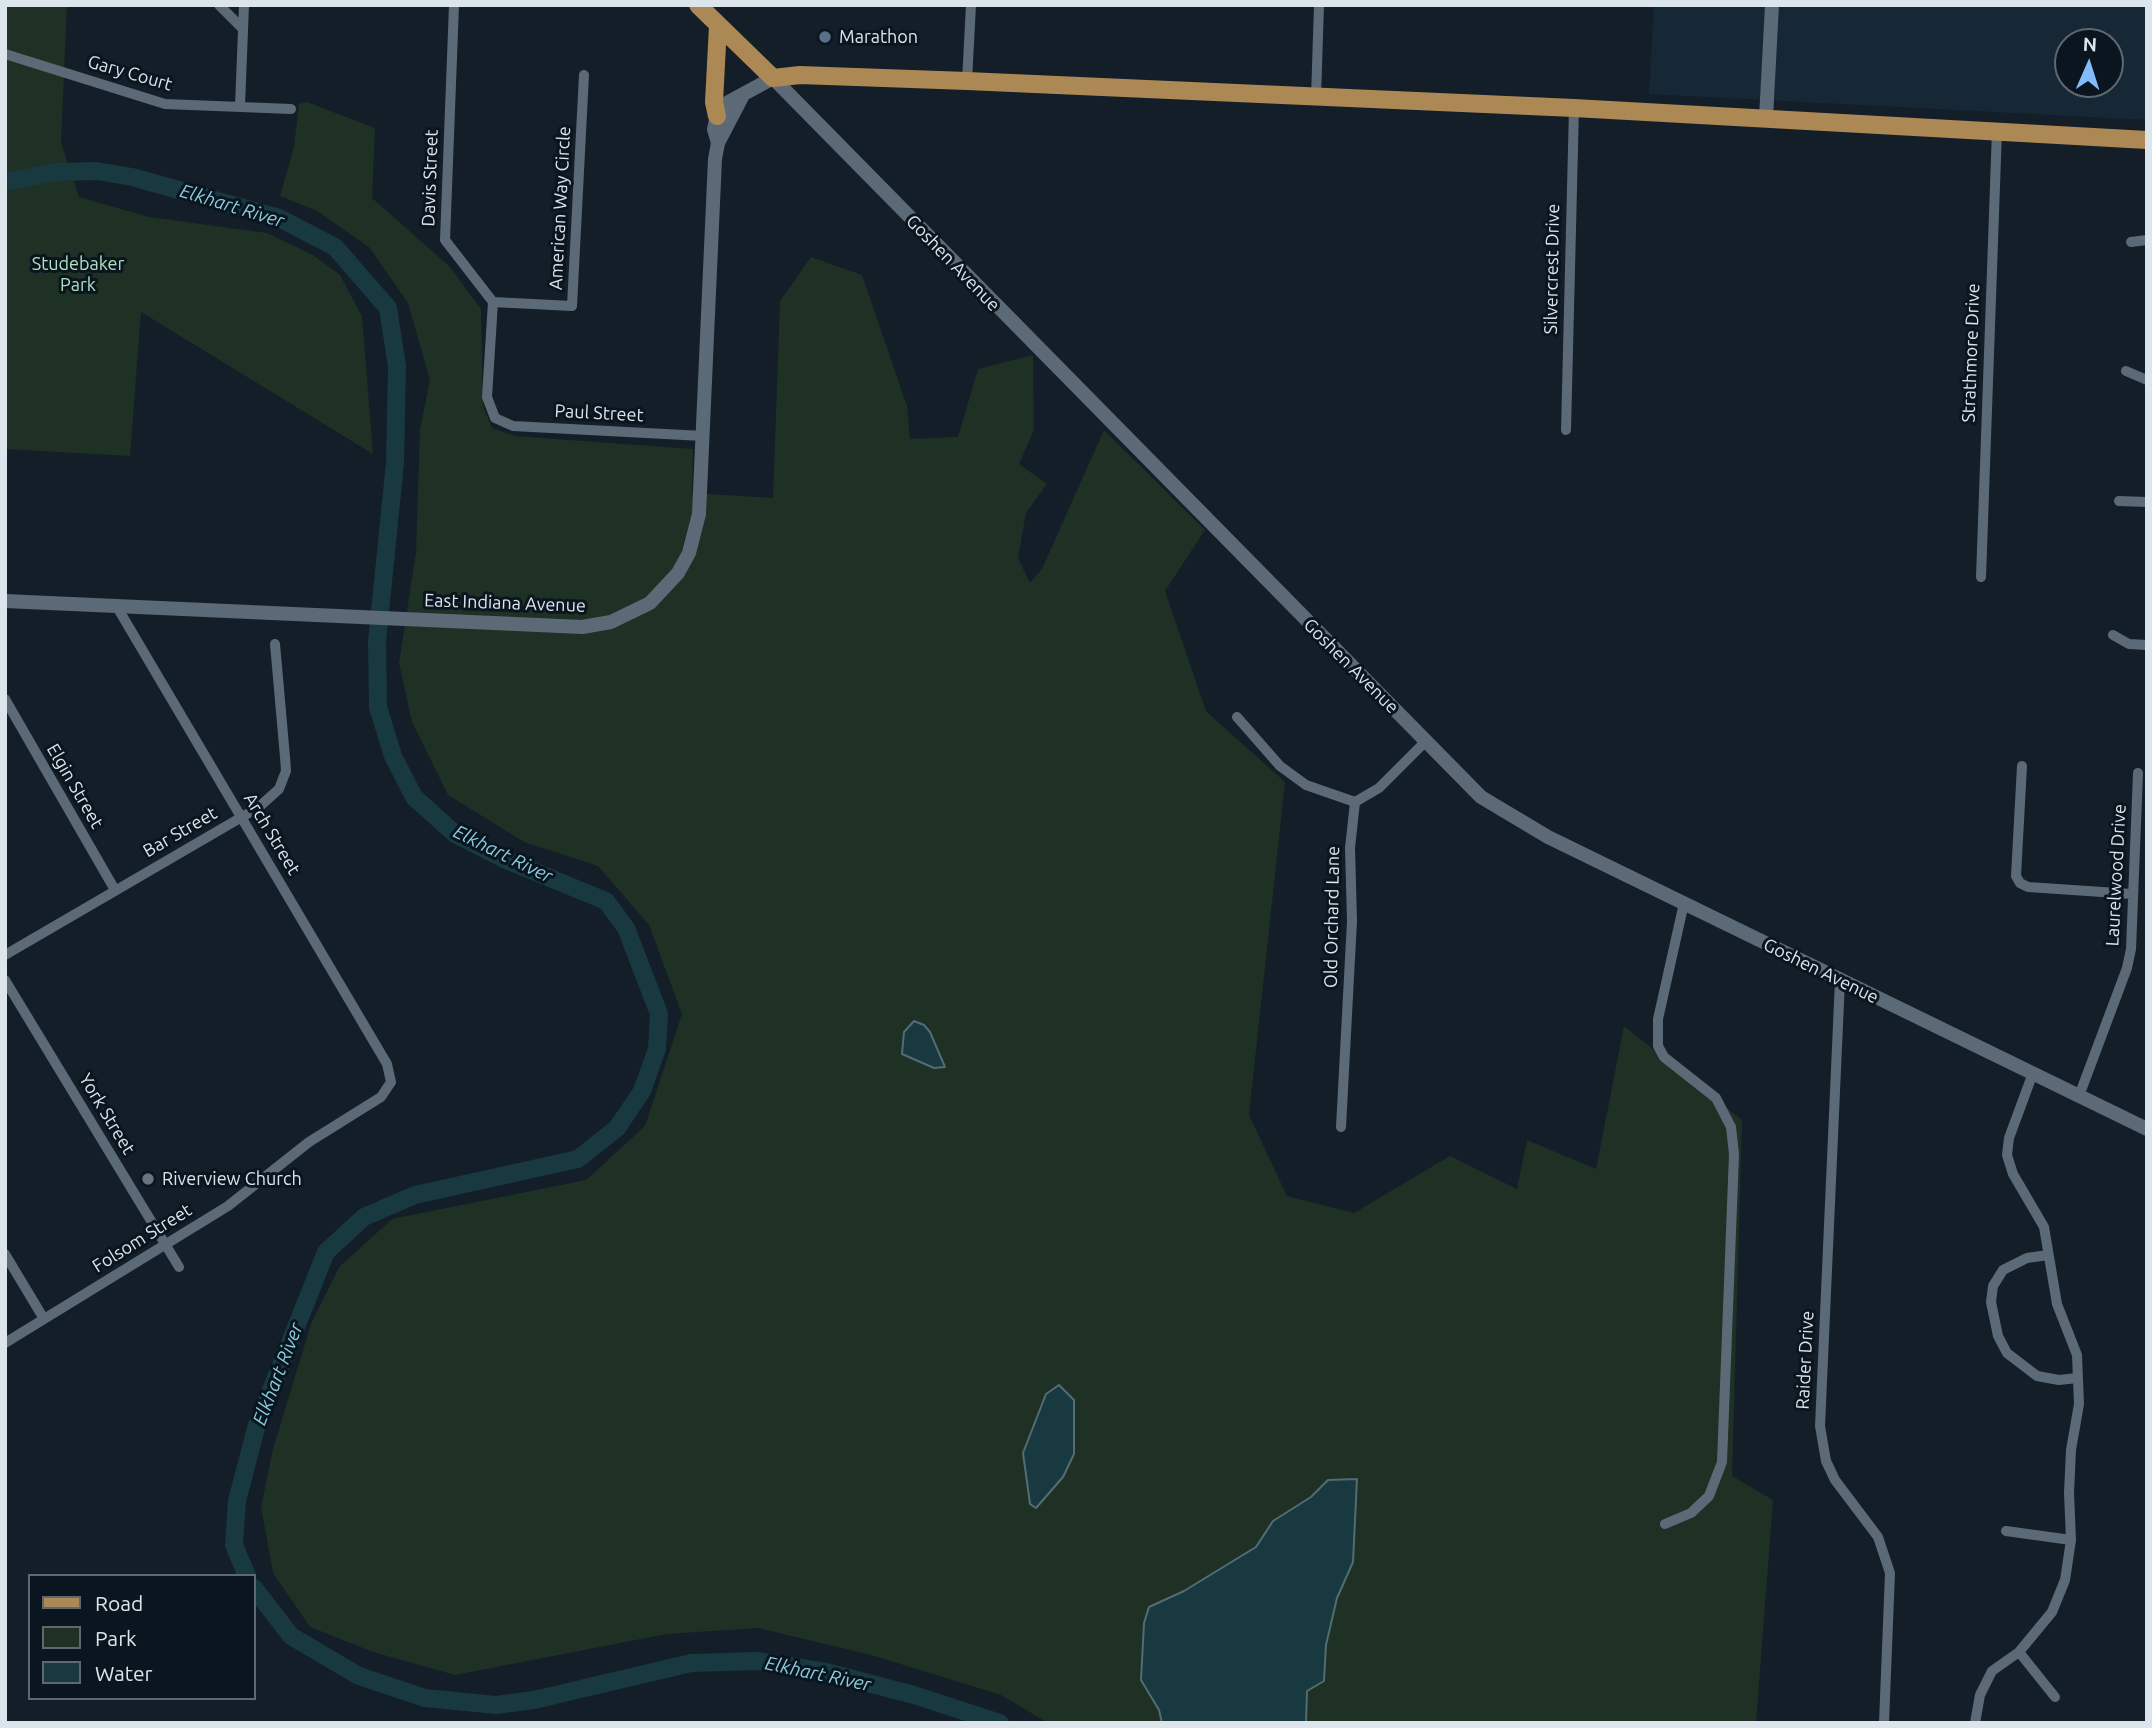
<!DOCTYPE html>
<style>
body{margin:0}
#map{position:relative;width:2152px;height:1728px;overflow:hidden;background:#131e29;font-family:Ubuntu,sans-serif}
canvas{display:block}
.frame{position:absolute;inset:0;border:7px solid #dce4ec;pointer-events:none}
.legend{position:absolute;left:28px;top:1574px;width:228px;height:126px;box-sizing:border-box;background:#0a151f;border:2px solid #5e6871;margin:0;padding:9px 12px;list-style:none;font-size:21px;color:#dce4ec}
.legend li{display:flex;align-items:center;gap:14px;height:35px}
.legend b{width:35px;border:2px solid #5e6871}
.north{position:absolute;left:2054px;top:28px;width:70px;height:70px;box-sizing:border-box;background:#0a151f;border:2px solid #5e6871;border-radius:50%;rotate:3deg;font-size:19px;font-weight:700;line-height:28px;text-align:center;color:#dce4ec}
.north::after{content:'';display:block;margin:auto;width:24px;height:32px;background:#80bdfa;clip-path:polygon(50% 0,100% 100%,50% 72%,0 100%)}
</style>
<div id="map">
<canvas width="2152" height="1728"></canvas>
<div class="frame"></div>
<ul class="legend">
<li><b style="height:9px;background:#ab8854"></b>Road</li>
<li><b style="height:19px;background:#1f3024"></b>Park</li>
<li><b style="height:19px;background:#183940"></b>Water</li>
</ul>
<div class="north">N</div>
</div>
<script>
const ctx = document.querySelector('canvas').getContext('2d');
ctx.lineJoin = 'round';
function fillPath(path, color) { ctx.fillStyle = color; ctx.fill(path, 'evenodd'); }
const toPath = rows => new Path2D(rows.map(r => 'M' + r).join(''));
function stroke(path, color, width, dash) { ctx.strokeStyle = color; ctx.lineWidth = width; ctx.lineCap = dash ? 'butt' : 'round'; ctx.setLineDash(dash || []); ctx.stroke(path); }
function write(font, color, halo, rows, align = 'center') {
  ctx.font = font + ' Ubuntu,sans-serif'; ctx.lineWidth = 6; ctx.setLineDash([]); ctx.textBaseline = 'middle'; ctx.strokeStyle = halo; ctx.fillStyle = color; for (const [text, x, y, turn = 0] of rows) {
    ctx.save(); ctx.translate(x, y); ctx.rotate((+turn || 0) * Math.PI / 180); ctx.textAlign = isNaN(turn) ? turn : align; if (halo) ctx.strokeText(text, 0, 0); ctx.fillText(text, 0, 0); ctx.restore();
  }
}
fillPath(toPath([
 [1654,5,2147,5,2147,120,1649,94],
 [2068,42,2110,42,2110,84,2068,84]
]), '#162736');
fillPath(toPath([
 [5,5,67,5,61,142,79,197,149,217,267,233,313,255,340,275,362,316,373,454,141,312,130,456,5,449],
 [307,102,375,128,372,198,450,267,481,309,483,406,492,428,515,436,693,449,692,493,773,498,780,301,811,257,862,275,907,406,910,439,958,437,978,369,1033,355,1034,430,1019,464,1047,484,1026,513,1018,558,1030,583,1042,569,1104,430,1205,530,1165,591,1206,711,1285,782,1249,1115,1287,1196,1354,1213,1450,1156,1517,1189,1527,1140,1596,1169,1624,1026,1742,1120,1732,1476,1773,1500,1756,1723,1048,1723,1001,1695,871,1655,758,1628,667,1634,455,1675,373,1652,310,1627,273,1573,261,1507,273,1449,311,1324,340,1266,392,1219,586,1180,645,1126,682,1014,649,925,598,866,524,842,448,795,412,722,399,663,416,552,420,429,430,380,408,303,369,247,317,211,280,196,294,147,299,104]
]), '#1f3024');
const water = toPath([
 [914,1021,924,1025,930,1032,945,1067,934,1068,902,1054,904,1032,914,1021],
 [1059,1385,1074,1400,1074,1454,1063,1477,1036,1508,1030,1504,1023,1453,1046,1394,1059,1385],
 [1357,1479,1353,1562,1337,1598,1326,1645,1324,1681,1307,1691,1306,1723,1162,1723,1159,1710,1141,1680,1144,1623,1149,1607,1184,1591,1256,1547,1273,1521,1311,1497,1328,1480,1357,1479]
]);
fillPath(water, '#183940');
stroke(water, '#536c74', 2);
stroke(toPath([
 [5,182,56,172,97,171,132,177,279,218,335,247,388,308,397,366,395,463,377,641,378,707,393,756,414,797,455,834,506,860,606,901,626,928,659,1014,657,1049,642,1091,617,1128,578,1159,415,1195,364,1217,326,1252,256,1428,237,1501,234,1545,247,1576],
 [254,1588,291,1636,359,1676,425,1698,496,1705,534,1700,691,1663,757,1661,826,1672,914,1695,1000,1723]
]), '#183940', 18);
stroke(toPath([
 [219,5,243,29],
 [454,5,445,240,493,302,487,397,495,418,513,426,703,436],
 [5,54,165,104,291,109],
 [967,81,971,5],
 [1316,97,1319,5],
 [240,106,244,5],
 [2131,242,2147,240],
 [493,302,572,306,584,75],
 [2126,371,2147,380],
 [1566,430,1574,108],
 [2119,501,2147,502],
 [1981,577,1997,130],
 [2113,635,2129,644,2147,645],
 [5,699,115,890],
 [1237,717,1280,766,1306,785,1355,802],
 [2022,766,2016,876,2020,883,2028,887,2132,894],
 [5,955,259,807,279,789,286,771,285,757,275,644],
 [5,980,179,1267],
 [1840,980,1820,1426,1826,1461,1835,1480,1878,1537,1890,1573,1884,1723],
 [2079,1096,2127,968,2131,949,2138,773],
 [1341,1127,1352,921,1350,848,1355,802,1379,788,1425,742],
 [5,1254,44,1319],
 [2048,1255,2027,1258,2003,1270,1993,1286,1991,1302,1998,1336,2007,1353,2037,1376,2059,1380,2077,1378],
 [5,1343,228,1206,309,1142,381,1097,391,1082,387,1064,117,607],
 [1665,1524,1691,1513,1709,1496,1722,1462,1734,1154,1731,1127,1716,1098,1664,1057,1658,1046,1658,1019,1684,903],
 [2006,1531,2071,1540],
 [2019,1652,2055,1697],
 [1975,1723,1980,1695,1992,1671,2019,1652,2052,1612,2065,1580,2071,1540,2069,1493,2071,1450,2079,1404,2077,1355,2057,1304,2044,1227,2013,1174,2007,1155,2009,1138,2033,1073]
]), '#5c6a77', 10);
stroke(toPath([
 [1766,118,1772,5],
 [718,143,714,129,717,116,725,104,773,78,1481,797,1548,837,2147,1129],
 [5,601,582,627,611,622,650,603,678,573,689,553,699,514,715,159,718,143,742,97]
]), '#5c6a77', 14);
stroke(toPath([
 [698,5,773,78,800,75,967,81,1574,108,2147,140],
 [717,116,714,102,718,26]
]), '#ab8854', 18);
for (const [x, y, r, color] of [
 [825,37,7,"#5c6f8a"],
 [148,1179,7,"#6b7280"]
]) { const dot = new Path2D(); dot.arc(x, y, r, 0, 2 * Math.PI); ctx.fillStyle = color; ctx.fill(dot); stroke(dot, '#0a151f', 2.5); }
write('18px', '#dce4ec', '#0a151f', [
 ["Marathon",839,37],
 ["Riverview Church",162,1179]
], 'left');
write('18px', '#dce4ec', '#0a151f', [
 ["Gary Court",130,73,16],
 ["Davis Street",430,178,-88],
 ["American Way Circle",560,208,-87],
 ["Goshen Avenue",953,263,46],
 ["Silvercrest Drive",1552,269,-89],
 ["Strathmore Drive",1971,353,-88],
 ["Paul Street",599,413,3],
 ["East Indiana Avenue",505,603,2],
 ["Goshen Avenue",1351,666,45],
 ["Elgin Street",75,786,60],
 ["Bar Street",180,832,-30],
 ["Arch Street",272,834,59],
 ["Laurelwood Drive",2116,875,-87],
 ["Old Orchard Lane",1332,917,-89],
 ["Goshen Avenue",1821,971,26],
 ["York Street",107,1114,59],
 ["Folsom Street",142,1238,-32],
 ["Raider Drive",1805,1360,-87]
]);
write('18px', '#afe1bf', '#0a151f', [
 ["Studebaker",78,264],
 ["Park",78,285]
]);
write('italic 19px', '#8bcddd', '#0a151f', [
 ["Elkhart River",232,206,17],
 ["Elkhart River",503,854,26],
 ["Elkhart River",278,1374,-69],
 ["Elkhart River",818,1674,12]
]);
</script>
